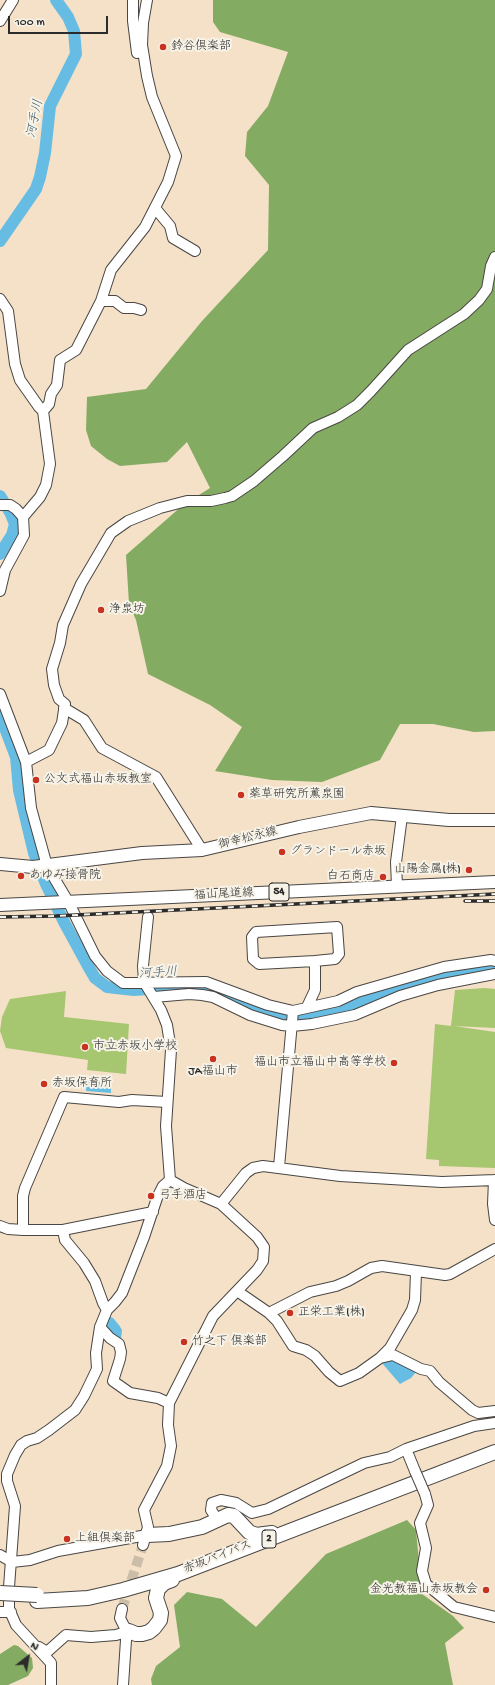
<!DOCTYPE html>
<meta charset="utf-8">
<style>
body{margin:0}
#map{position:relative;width:495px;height:1685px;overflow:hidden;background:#f4e1c8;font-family:"Gochi Hand",sans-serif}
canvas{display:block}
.north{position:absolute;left:8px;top:1637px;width:40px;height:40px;-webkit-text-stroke:3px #f7f3e8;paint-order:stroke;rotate:31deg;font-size:11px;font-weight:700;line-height:16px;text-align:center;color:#2b2b2b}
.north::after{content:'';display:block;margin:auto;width:14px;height:18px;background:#2b2b2b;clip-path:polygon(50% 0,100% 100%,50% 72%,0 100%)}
.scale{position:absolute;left:8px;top:16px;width:100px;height:18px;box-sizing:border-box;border:2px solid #2b2b2b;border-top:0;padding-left:5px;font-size:12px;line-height:14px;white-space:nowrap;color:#2b2b2b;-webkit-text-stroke:3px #f7f3e8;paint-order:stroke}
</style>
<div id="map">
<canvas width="495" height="1685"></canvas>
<div class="north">N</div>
<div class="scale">100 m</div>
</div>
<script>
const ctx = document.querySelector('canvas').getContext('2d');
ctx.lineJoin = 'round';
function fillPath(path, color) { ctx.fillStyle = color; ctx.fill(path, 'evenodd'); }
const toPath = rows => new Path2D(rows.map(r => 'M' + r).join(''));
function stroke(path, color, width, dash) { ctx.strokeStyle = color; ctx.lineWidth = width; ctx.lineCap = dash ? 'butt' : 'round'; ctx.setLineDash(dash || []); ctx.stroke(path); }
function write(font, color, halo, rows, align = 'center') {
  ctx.font = font + ' "Gochi Hand","Klee One",sans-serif'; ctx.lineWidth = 4; ctx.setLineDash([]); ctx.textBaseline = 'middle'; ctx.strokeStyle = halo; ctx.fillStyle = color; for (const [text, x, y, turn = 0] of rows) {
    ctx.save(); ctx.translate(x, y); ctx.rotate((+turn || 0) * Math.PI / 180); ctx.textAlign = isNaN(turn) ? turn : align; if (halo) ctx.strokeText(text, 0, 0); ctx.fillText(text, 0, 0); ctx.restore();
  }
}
fillPath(toPath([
 [485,988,495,989,495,1028,454,1026,495,1032,495,1168,439,1166,439,1160,426,1159,435,1024,451,1026,455,990],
 [66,991,64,1017,129,1024,126,1074,87,1070,88,1060,6,1048,0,1031,2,1017,10,999]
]), '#a6c66f');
fillPath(toPath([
 [213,0,495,0,495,731,474,732,433,724,400,724,380,760,322,782,272,780,215,771,242,727,210,705,148,674,136,620,129,604,126,555,183,505,210,488,187,442,167,462,120,466,107,459,91,446,86,430,87,397,146,389,202,321,268,250,269,185,245,156,247,132,268,106,288,52,220,32,213,22],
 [407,1520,416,1530,422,1594,453,1616,464,1628,445,1643,453,1685,152,1685,151,1679,156,1666,180,1647,174,1605,187,1592,222,1599,256,1627,326,1554],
 [14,1645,18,1646,32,1658,33,1668,28,1676,8,1685,0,1685,0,1654]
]), '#84ab62');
fillPath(toPath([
 [87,1080,111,1082,111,1093,86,1091],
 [108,1316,113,1318,119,1325,122,1330,121,1340,111,1336,104,1323],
 [394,1360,416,1372,411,1378,400,1384,381,1362]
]), '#67bce3');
stroke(toPath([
 [0,241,36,189,40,177,45,153,50,106,76,54,74,31,68,17,56,0],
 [0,496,10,512,15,524,12,535,0,554],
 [0,715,16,757,19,790,34,853,46,884,64,922,88,966,95,978,107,987,134,990,189,986,206,988,225,994,261,1012,286,1019,305,1019,338,1012,404,986,471,971,495,970]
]), '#67bce3', 12);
stroke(toPath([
 [122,1609,143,1545]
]), '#ccbda9', 10, [10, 5]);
const minor = toPath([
 [133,0,133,21,137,53],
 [0,21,13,0],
 [155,208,170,226,173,238,195,251],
 [0,299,8,311,15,364,20,380,39,407,43,411],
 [101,301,115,301,124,308,134,308,141,310],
 [0,505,10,505,16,509,23,517],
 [0,591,5,570,24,535,23,517,40,497,46,485,50,464,43,411,49,404,51,394,57,385,60,360,76,350,101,301,111,270,145,227,168,182,176,156,152,97,147,76,142,45,143,23,147,0],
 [0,694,26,762,31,808,47,866,69,903,95,956,107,971,123,983,206,982,268,1005,293,1011,338,1001,357,992,444,967,491,960,495,961],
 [64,708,84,720,102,748,156,777,202,850],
 [26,762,49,750,62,723,65,704,59,699,54,685,52,669,60,643,63,625,81,584,111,533,128,521,160,508,187,501,211,501,225,498,232,496,254,481,283,456,313,428,338,417,357,405,371,391,408,350,464,314,479,300,487,289,491,266,495,257],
 [397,886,396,862,402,816],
 [154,997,189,994,202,995,213,997,250,1015,282,1025,292,1026,312,1024,355,1015,400,996,438,985,495,974],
 [307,1007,315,990,315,961,259,964,253,959,252,937,256,932,337,927,339,954,335,959,315,961],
 [279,1167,293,1011],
 [494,1180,493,1204,495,1220],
 [221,1204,246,1173,253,1168,263,1166,340,1176,442,1182,495,1180],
 [0,1226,8,1229,23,1230,63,1230,153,1212],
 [23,1230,23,1196,25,1188,64,1097,119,1102,132,1100,167,1102],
 [63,1230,65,1240,84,1263,95,1281,103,1303,107,1310],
 [237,1291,269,1313,310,1292,336,1286,348,1281,371,1268,382,1266,445,1275,450,1274,495,1249],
 [269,1313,277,1321,293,1346,306,1350,315,1356,329,1372,340,1381,359,1373,380,1358,390,1348,412,1310,415,1300,416,1272],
 [100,1327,110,1338,119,1344,121,1352,120,1359,113,1381,130,1393,158,1398,169,1403],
 [380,1358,393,1355,421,1369,430,1371,439,1382,472,1410,478,1413,495,1411],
 [406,1449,415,1471],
 [425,1494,428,1505,420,1523,426,1548,422,1571,426,1584,454,1607,495,1617],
 [217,1519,211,1510,212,1503,221,1500,236,1503,252,1513,268,1509,364,1463,390,1457,406,1449,474,1426,495,1423],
 [143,1545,148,1527,144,1510,167,1466,171,1446,168,1425,169,1403,213,1316,257,1270,263,1261,264,1247,257,1237,221,1204,184,1188,170,1180,166,1126,171,1050,167,1025,161,1010,144,982,143,966,148,917],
 [0,1555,12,1562,30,1560,58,1551,147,1535],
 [122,1609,120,1618,124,1626,129,1631],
 [0,1612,11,1612],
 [39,1647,47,1652,66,1635,91,1637,116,1635,129,1631],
 [51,1685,51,1663,16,1625,9,1609,9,1587,15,1506,7,1481,7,1474,15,1455,21,1445,27,1441,37,1438,49,1430,75,1410,84,1396,97,1369,96,1353,100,1327,107,1310,115,1302,122,1293,144,1237,157,1198,163,1186,170,1180],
 [123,1685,126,1640,129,1631]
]);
const major = toPath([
 [0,864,33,867,142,853,202,850,299,827,371,813,449,820,495,820],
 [0,905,495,882]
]);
const highway = toPath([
 [147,1535,169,1534,202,1527,228,1515,234,1516,249,1532,256,1535,272,1533],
 [37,1601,88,1598,123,1590,178,1574,495,1452],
 [129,1631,136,1634,142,1634,149,1632,154,1628,160,1620,161,1613,156,1598,158,1589,164,1583,172,1580]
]);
stroke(minor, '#494643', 12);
stroke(major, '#494643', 14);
stroke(highway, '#494643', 16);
stroke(minor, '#fff', 10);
stroke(major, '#fff', 12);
stroke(highway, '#fff', 14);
const rail = toPath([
 [465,901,495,901],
 [0,917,56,916,495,894]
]);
stroke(rail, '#2b2b2b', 3.5);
stroke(rail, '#f7f3e8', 2, [6]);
const minorBridge = toPath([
 [415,1471,425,1494]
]);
const highwayBridge = toPath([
 [0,1593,37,1595]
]);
stroke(minorBridge, '#494643', 12, []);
stroke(highwayBridge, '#494643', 16, []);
stroke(minorBridge, '#fff', 10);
stroke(highwayBridge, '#fff', 14);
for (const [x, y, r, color] of [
 [163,47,4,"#c8321e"],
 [101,610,4,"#c8321e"],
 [36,780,4,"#c8321e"],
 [241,795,4,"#c8321e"],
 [282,852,4,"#c8321e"],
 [469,870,4,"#c8321e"],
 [21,876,4,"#c8321e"],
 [383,877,4,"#c8321e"],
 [85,1047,4,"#c8321e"],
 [213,1059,4,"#c8321e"],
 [394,1063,4,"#c8321e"],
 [44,1084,4,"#c8321e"],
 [151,1196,4,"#c8321e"],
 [290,1313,4,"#c8321e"],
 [184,1342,4,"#c8321e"],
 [67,1539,4,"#c8321e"],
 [486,1590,4,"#c8321e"]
]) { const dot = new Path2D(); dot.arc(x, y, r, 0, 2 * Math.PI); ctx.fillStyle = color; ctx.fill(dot); stroke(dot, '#f7f3e8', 1.5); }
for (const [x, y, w] of [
 [279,892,20],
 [269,1539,14]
]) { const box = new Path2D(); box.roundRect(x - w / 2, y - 9, w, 18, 3); ctx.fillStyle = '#f7f3e8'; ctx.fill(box); stroke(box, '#2b2b2b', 1); }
write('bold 11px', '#2b2b2b', null, [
 ["54",279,892],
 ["2",269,1539]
]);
write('12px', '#2b2b2b', '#f7f3e8', [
 ["鈴谷倶楽部",171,47],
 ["浄泉坊",109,610],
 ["公文式福山赤坂教室",44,780],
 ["薬草研究所薫泉園",249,795],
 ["グランドール赤坂",290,852],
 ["山陽金属(株)",461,870,"right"],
 ["あゆみ接骨院",29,876],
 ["白石商店",375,877,"right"],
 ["市立赤坂小学校",93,1047],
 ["福山市立福山中高等学校",386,1063,"right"],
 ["JA福山市",213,1072,"center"],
 ["赤坂保育所",52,1084],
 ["弓手酒店",159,1196],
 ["正栄工業(株)",298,1313],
 ["竹之下 倶楽部",192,1342],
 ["上組倶楽部",75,1539],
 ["金光教福山赤坂教会",478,1590,"right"]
], 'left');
write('12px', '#2b2b2b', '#f7f3e8', [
 ["御幸松永線",248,839,-14],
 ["福山尾道線",224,895,-3],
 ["赤坂バイパス",218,1558,-21]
]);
write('italic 13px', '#3d5662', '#f7f3e8', [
 ["河手川",36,119,-78],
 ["河手川",158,974,-4]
]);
</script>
